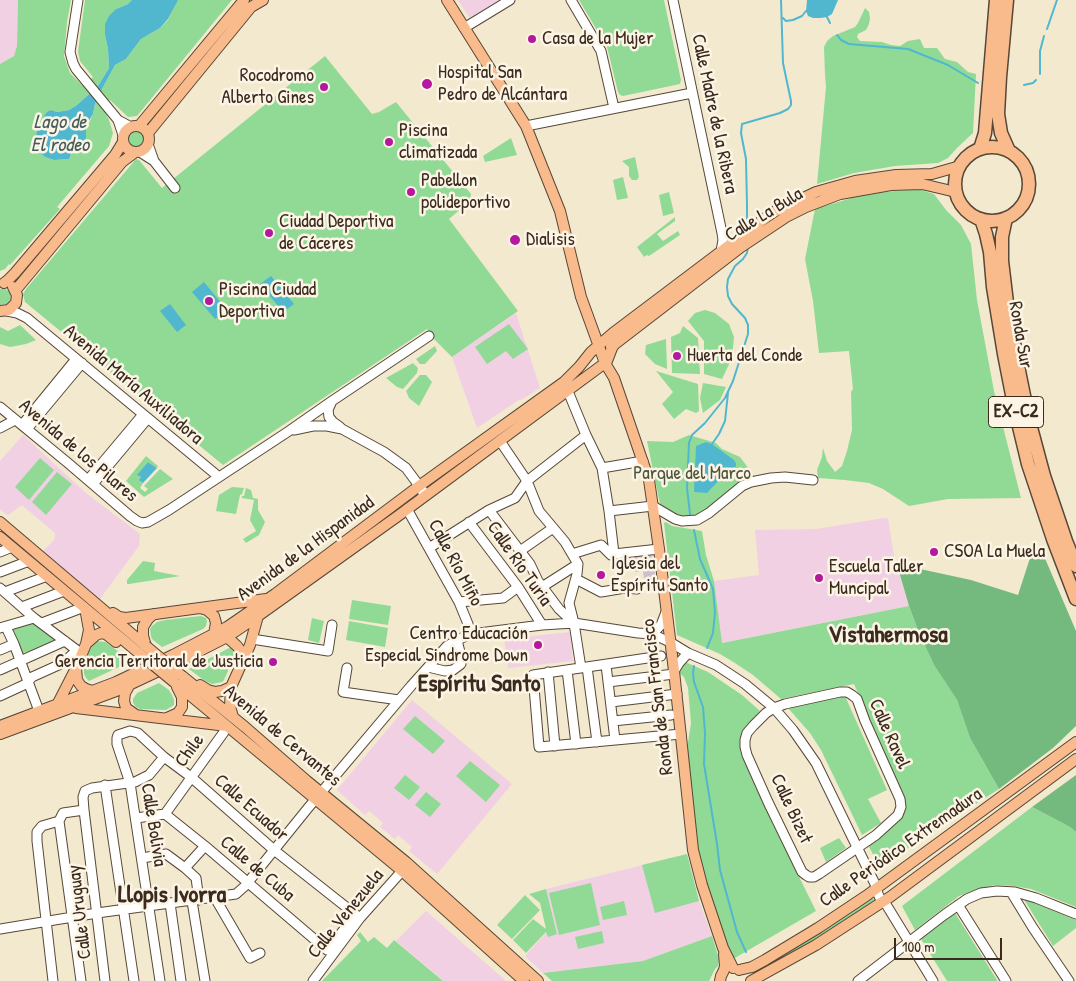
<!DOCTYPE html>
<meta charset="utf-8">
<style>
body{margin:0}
#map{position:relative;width:1076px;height:981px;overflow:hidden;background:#f3e9ce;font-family:"Patrick Hand",sans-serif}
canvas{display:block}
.scale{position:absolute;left:894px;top:938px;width:108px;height:22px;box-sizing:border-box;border:2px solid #3b2a1e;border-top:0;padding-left:6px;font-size:15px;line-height:18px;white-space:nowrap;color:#3b2a1e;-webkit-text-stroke:4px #fcf5e5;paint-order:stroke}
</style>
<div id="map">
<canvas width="1076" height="981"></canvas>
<div class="scale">100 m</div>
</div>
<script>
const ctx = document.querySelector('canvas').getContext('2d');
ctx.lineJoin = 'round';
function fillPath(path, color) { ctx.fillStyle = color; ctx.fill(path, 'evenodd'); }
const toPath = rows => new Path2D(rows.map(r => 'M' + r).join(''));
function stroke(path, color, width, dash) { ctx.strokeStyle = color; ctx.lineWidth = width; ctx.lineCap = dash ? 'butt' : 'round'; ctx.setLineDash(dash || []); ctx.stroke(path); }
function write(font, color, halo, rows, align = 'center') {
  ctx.font = font + ' "Patrick Hand",sans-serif'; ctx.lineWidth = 5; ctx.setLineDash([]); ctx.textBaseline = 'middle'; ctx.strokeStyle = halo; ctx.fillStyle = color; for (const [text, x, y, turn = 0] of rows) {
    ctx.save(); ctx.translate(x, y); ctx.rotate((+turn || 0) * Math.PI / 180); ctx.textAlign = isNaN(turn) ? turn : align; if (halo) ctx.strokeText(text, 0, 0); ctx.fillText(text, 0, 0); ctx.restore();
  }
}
fillPath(toPath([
 [0,0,18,0,17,46,14,56,0,64],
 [458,0,504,0,471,20],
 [516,313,540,388,521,400,520,399,477,428,452,357],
 [23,435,86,493,140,534,139,546,100,599,42,552,54,540,55,537,55,533,23,506,20,506,10,514,7,515,0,509,0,461],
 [884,518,888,518,894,556,909,606,721,643,714,581,759,575,755,530,816,529],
 [570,632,573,661,508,668,504,639],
 [412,700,512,784,437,874,409,851,412,847,398,835,395,839,380,827,383,823,369,811,365,815,337,790],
 [687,854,699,901,712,936,643,961,543,973,525,956,547,932,557,934,546,889],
 [426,911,506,981,444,981,396,941]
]), '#f1d0e4');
fillPath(toPath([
 [650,550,654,565,655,575,653,577,646,578,644,578,643,571,636,572,632,568,630,561,623,560,622,553]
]), '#cebed1');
fillPath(toPath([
 [18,0,71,0,67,22,64,56,70,73,83,86,93,77,80,61,78,52,85,0,132,0,128,4,116,9,105,35,108,49,109,68,98,86,77,105,69,110,57,112,51,110,43,118,41,125,37,131,35,139,39,152,45,157,54,160,69,159,72,152,76,147,86,130,93,114,95,104,102,89,115,65,126,59,141,39,160,28,168,20,177,0,232,0,137,116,128,117,110,100,102,106,109,120,113,133,109,146,57,207,60,209,10,265,9,264,5,269,0,271,0,64,14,56,17,46],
 [579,0,664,0,681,80,680,84,623,96,620,95,618,92,607,47],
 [865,8,869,12,870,18,869,24,866,30,858,34,857,37,860,41,882,42,891,45,900,46,908,41,920,39,924,48,937,48,945,59,957,62,968,72,976,74,973,133,957,148,948,158,938,163,895,166,854,173,817,184,826,87,825,75,824,47,827,41,833,36,855,27,858,23],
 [325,56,372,114,379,112,396,102,471,194,470,201,449,219,518,311,452,357,434,339,427,329,223,465,25,302,23,294,26,289,136,159,139,160,162,188],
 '126 138a9 9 0 1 1 18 0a9 9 0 1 1-18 0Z',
 [511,138,517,155,485,162,483,156],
 [635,157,639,177,637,180,632,180,629,176,629,167,622,161],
 [623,177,628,198,617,200,613,180],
 [918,189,934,194,946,210,961,225,971,244,977,300,994,391,1021,498,948,499,909,506,883,489,869,483,845,480,818,478,817,470,822,457,823,448,827,461,835,472,842,466,847,451,852,430,851,392,853,389,849,351,819,353,813,301,805,259,815,209,855,197,885,192],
 [669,192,674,213,663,216,659,195],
 [675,217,675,221,657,234,663,241,678,231,680,235,649,256,647,255,644,257,637,247],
 [4,288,10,292,11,299,7,304,0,305,0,289],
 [705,310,715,313,729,324,734,337,732,358,722,379,704,374,704,341,688,321,695,313],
 [509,324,528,349,513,359,506,351,487,364,475,347],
 [20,325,36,340,26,344,10,347,0,344,0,327,8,331],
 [683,326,698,338,700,374,672,373,671,337,680,333],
 [666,339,667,369,655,364,645,354,646,345],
 [435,346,437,351,425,364,420,364,416,359],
 [413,363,418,368,417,373,403,389,397,387,386,378],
 [656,371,698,384,699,411,696,413,686,409,674,419,662,404,673,392],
 [420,375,426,375,432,382,419,406,409,398,406,391],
 [703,383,726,387,720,400,703,413,700,398],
 [689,435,716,443,722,449,740,457,755,477,709,509,692,516,683,516,668,511,660,504,647,441,673,442],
 [146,456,158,466,157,468,148,462,138,475,141,477,140,480,143,483,140,488,145,492,148,489,144,486,160,469,173,479,144,497,126,481],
 [40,458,54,470,29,500,15,487],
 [57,472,72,484,46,515,32,502],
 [232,487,244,488,242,494,240,495,236,514,216,511,219,495],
 [246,488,251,490,253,498,258,499,258,510,265,522,259,535,246,543,243,539,256,531,250,520,254,500,242,498,242,496,244,496],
 [666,522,672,526,702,531,706,555,714,581,722,643,909,606,919,633,934,665,957,700,970,738,999,789,914,844,884,865,880,858,876,860,868,845,888,830,899,820,904,810,905,798,884,753,854,684,781,699,753,675,735,663,720,654,677,635,664,523],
 [143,561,155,563,154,571,180,576,129,584,127,584,127,580],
 [352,600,391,606,388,625,349,619],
 [201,616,206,618,207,621,206,626,203,629,162,647,153,640,151,637,150,629,152,626,157,622,165,620],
 [312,618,324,621,319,643,308,640],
 [37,621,58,642,20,654,11,629],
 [349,621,388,628,385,647,346,640],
 [97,641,105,642,132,661,89,681,86,678,84,674,84,665,87,655,92,645],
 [231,647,233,651,234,657,224,680,222,682,212,684,205,681,189,669],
 [685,662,708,672,742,695,760,711,747,726,742,733,741,742,743,757,767,812,816,911,733,959,721,931,708,891,697,848,686,755,691,723,688,688,684,677,678,672],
 [159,683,169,690,172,695,174,700,174,705,166,710,140,709,136,707,133,703,133,699,137,693],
 [845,696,887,790,868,799,881,823,862,835,821,750,810,733,788,708],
 [415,716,445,741,433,754,403,729],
 [470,761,500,785,486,802,456,776],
 [405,775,420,787,409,800,394,788],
 [426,792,441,804,430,817,415,805],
 [1032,807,1070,827,1076,832,1076,907,1031,889,1014,886,994,885,975,890,959,896,915,930,902,906],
 [839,838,846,848,826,862,820,848],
 [687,854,699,901,655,913,642,865],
 [591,883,600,925,559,935,549,893],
 [546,889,557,934,548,937,546,932,526,953,513,940,533,919,546,929,540,903,529,894],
 [525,895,540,910,512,939,497,925],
 [870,898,875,899,875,903,825,935,771,965,770,962],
 [1023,898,1076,920,1076,928,1053,946],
 [624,901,627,915,603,920,600,907],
 [955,913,997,980,997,981,947,981,921,939],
 [602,931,604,943,578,949,575,937],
 [360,932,368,942,374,937,387,948,394,940,443,981,322,981,361,941,357,935],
 [712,936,719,959,718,966,715,969,709,981,552,981,543,973,643,961]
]), '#90da96');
fillPath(toPath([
 [1041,549,1076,631,1076,726,1053,748,999,789,970,738,957,700,934,665,919,633,909,606,898,568,920,569,971,580,1018,595,1030,558],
 [1076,775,1076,832,1070,827,1032,807]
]), '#74ba7f');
fillPath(toPath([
 [132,0,178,0,168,19,160,28,141,39,126,59,115,65,102,89,95,104,93,114,87,124,86,130,86,138,72,152,69,159,54,160,45,157,39,152,35,139,37,131,41,125,43,118,47,112,51,110,57,112,69,110,77,105,98,86,109,68,108,49,105,35,105,24,109,16,116,9,128,4],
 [807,0,838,0,832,14,827,17,821,18,813,18,808,16,806,11],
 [271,276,294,304,283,312,260,284],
 [204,282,227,310,215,319,192,292],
 [170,304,186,325,177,332,160,311],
 [706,442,712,444,734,460,736,463,736,467,723,476,707,493,694,492,696,446],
 [148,462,157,468,143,483,139,480,141,477,137,475]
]), '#51b7cf');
stroke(toPath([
 [827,17,830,23],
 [783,18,786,21,793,20,802,16,806,11],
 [1047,29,1057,0],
 [837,35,841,40,849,44,908,49,948,65,978,83],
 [1040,74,1040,51,1044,36],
 [1024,85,1033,83,1036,80],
 [747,226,747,205,746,159,741,133,742,124,780,113,788,109,791,105,791,101,783,63,781,0],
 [712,444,719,434,725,421,728,393],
 [690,514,687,488,689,443,692,435,705,423,725,398,733,381,748,334,748,325,745,318,732,304,728,296,727,287,728,279,735,266,743,259,747,253,748,246],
 [694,530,700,559,713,589,715,612,713,633,707,648],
 [694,666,693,673,694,682,703,707,705,733,704,764,717,844,720,870,737,932,746,952]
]), '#51b7cf', 2);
const minor = toPath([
 [78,0,70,52,73,63,76,69,118,120,131,127],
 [571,0,601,51,614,108],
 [673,0,722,233,723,240,721,251],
 [464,28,510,0],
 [118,120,123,135],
 [526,126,692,93],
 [148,144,154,161,175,188],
 [140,152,154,161],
 [7,311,17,313,27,318,219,477],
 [565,384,586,435,527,481,539,511,565,542,572,554],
 [0,407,68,463,130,516,137,521,142,523,148,522,169,510,289,431,332,401],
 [22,425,76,359],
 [340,427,333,422,329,417,328,410,332,401,429,336],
 [0,428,15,420],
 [27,429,82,363],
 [294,430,313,426,327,426,342,429,384,452,406,468,423,491,423,497],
 [602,468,643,461],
 [88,480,140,418],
 [93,484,148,418],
 [407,509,459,602,468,624,471,634],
 [489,510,530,564,538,581,559,609,574,623],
 [609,511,653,506,675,519,682,521,697,520,709,513,742,486,751,482,771,478,785,477,813,480],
 [469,522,518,587,542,625],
 [429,548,489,510,515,498,527,481,500,441],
 [520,551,553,528],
 [0,552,12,547],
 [614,554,659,549],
 [0,572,29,561],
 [576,579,601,592,625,588,637,589],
 [542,587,578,564],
 [0,588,34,618,82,654],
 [5,592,47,576],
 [459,602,503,598,518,587],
 [22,607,64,591],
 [42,623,84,607],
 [6,627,14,644,39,711],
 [0,628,34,618],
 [652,634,661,625,666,612],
 [252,639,328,651,332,625],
 [0,650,14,644],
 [661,656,533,675,539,747,681,734],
 [606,665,615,740],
 [428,667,445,671,453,670,461,664,460,652,457,640],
 [587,667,597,742],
 [347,668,343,692,399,700],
 [581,668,574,623,569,603,577,574,578,564,572,554,601,545,611,555,614,554,609,511,602,468,586,435],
 [0,670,65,641],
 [567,670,576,744],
 [674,671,679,663,688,653],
 [548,672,555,746],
 [608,682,674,674],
 [840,692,847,692,852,695,857,699,865,721,900,799,901,807,898,815,876,835,819,874,814,877,809,877,806,875,802,872,768,802,747,755,745,747,745,740,747,733,753,726,766,713,774,708,785,704,840,692],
 [0,696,26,684,32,677,63,663,77,650],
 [611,702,677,694],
 [613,721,671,715],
 [105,785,134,981],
 [84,810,105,981],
 [165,814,205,846,327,950,356,915],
 [136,818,165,814,224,732],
 [59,821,81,981],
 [142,858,166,854,185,868,196,878,199,900],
 [185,868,205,846],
 [1011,892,1033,928,1069,981],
 [215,898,250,958,260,953],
 [192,901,205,981],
 [170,903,181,981],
 [958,905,1006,981],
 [0,929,97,913,236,894,245,886,308,808,411,686,447,646,457,640,471,634,542,625,574,623,638,633,652,634,670,642,688,653,716,665,745,684,774,708,793,730,816,763,877,888,878,894,880,898,884,901,933,981],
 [53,981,37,841,37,832,42,826,59,821,63,813,84,810,83,797,85,791,92,788,135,782,149,775,164,757],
 [160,981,130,783,117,744,117,738,118,735,130,731,138,733,164,757,191,777,274,850,360,918],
 [313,981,360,918,402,871],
 [858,981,944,915,967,899,981,893,997,891,1015,892,1036,898,1076,914]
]);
const major = toPath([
 [447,0,526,126,560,211,581,297,605,363,614,378,649,480,659,549,674,671,693,850,702,885,723,948,733,968],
 '123 139a13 13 0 1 1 26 0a13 13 0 1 1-26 0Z',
 [139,126,244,0],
 [148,133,251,7,263,0],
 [4,283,8,280,15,273,115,155,123,142],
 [15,291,122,162,134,153],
 [0,311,9,310,16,303,17,295,13,287],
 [611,347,741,247,786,217,806,207,840,194,891,185,922,184,956,192],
 [0,522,146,646],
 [0,537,140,654],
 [200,608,207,610,214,616,216,623,214,634],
 [113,613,119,617,126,618,266,599],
 [227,637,237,646,240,650,243,661],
 [87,643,96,635,101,633,106,634,116,642],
 [146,646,143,636,143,627,148,619,154,614],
 [76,668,77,680,81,686,86,689,93,691],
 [182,676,245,727,307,781,406,862,538,981],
 [174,682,402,871,524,981],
 [130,684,125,693,124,701,126,708,136,715],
 [200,685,208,690,215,692,222,691,231,687],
 [57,705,76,668,86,644,89,630,85,608],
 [76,708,227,726],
 [233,717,230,706,231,687,250,645,258,616],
 [167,718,178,713,182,707,182,697,177,687],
 [0,726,116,682,173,655,227,627,275,594,419,486,564,382,579,367,591,352,613,333,772,213,816,192,855,181,896,175,932,174,960,166],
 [0,734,116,691,180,661,227,637,258,616,398,516,605,363,607,361,612,348,616,342],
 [739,970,752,967,765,960,818,928,866,896,1076,742],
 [720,981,721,976,724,970,725,966,724,954],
 [751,981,816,945,890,897,1076,759]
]);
const highway = toPath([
 [1007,0,1000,77,998,114,1001,133,1009,151],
 '955 184a37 37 0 1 1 74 0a37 37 0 1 1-74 0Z',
 [980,149,985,133,996,0],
 [1006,218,1002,237,1002,261,1007,303,1019,371,1029,420,1044,476,1066,541,1076,566],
 [981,219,986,234,990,252,993,287,1004,354,1015,410,1028,464,1053,539,1076,599]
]);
stroke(minor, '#574738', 11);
stroke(major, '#574738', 12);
stroke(highway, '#574738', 15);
stroke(minor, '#fff', 9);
stroke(major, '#fabb8c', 10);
stroke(highway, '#fabb8c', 12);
const majorBridge = toPath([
 [146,646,182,676],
 [140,654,174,682]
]);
stroke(majorBridge, '#574738', 12, []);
stroke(majorBridge, '#fabb8c', 10);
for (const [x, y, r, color] of [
 [532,39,5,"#b5179e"],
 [427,84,6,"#b5179e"],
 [324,87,5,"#b5179e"],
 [389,142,5,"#b5179e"],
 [411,192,5,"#b5179e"],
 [269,233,5,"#b5179e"],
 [515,240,6,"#b5179e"],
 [209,301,5,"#b5179e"],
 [677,356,5,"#b5179e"],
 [934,552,5,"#b5179e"],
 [601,575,5,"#b5179e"],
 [819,578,5,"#b5179e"],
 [538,645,5,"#b5179e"],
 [273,662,5,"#b5179e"]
]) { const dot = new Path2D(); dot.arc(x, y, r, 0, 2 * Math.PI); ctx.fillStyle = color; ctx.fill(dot); stroke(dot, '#fcf5e5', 2); }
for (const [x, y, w] of [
 [1016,412,55]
]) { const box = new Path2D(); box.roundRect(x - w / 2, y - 15.5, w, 31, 4); ctx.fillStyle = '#fcf5e5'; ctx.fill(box); stroke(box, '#3b2a1e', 1); }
write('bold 18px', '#3b2a1e', null, [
 ["EX-C2",1016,412]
]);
write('19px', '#3b2a1e', '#fcf5e5', [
 ["Casa de la Mujer",542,39],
 ["Hospital San",438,73],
 ["Pedro de Alcántara",438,95],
 ["Rocodromo",314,76,"right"],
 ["Alberto Gines",314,98,"right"],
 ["Piscina",399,131],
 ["climatizada",399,153],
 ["Pabellon",421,181],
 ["polideportivo",421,203],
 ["Ciudad Deportiva",279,222],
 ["de Cáceres",279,244],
 ["Dialisis",526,240],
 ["Piscina Ciudad",219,290],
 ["Deportiva",219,312],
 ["Huerta del Conde",687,356],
 ["CSOA La Muela",944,552],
 ["Iglesia del",611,564],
 ["Espíritu Santo",611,586],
 ["Escuela Taller",829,567],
 ["Muncipal",829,589],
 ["Centro Educación",528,634,"right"],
 ["Especial Sindrome Down",528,656,"right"],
 ["Gerencia Territoral de Justicia",263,662,"right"]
], 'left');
write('19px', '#3b2a1e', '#fcf5e5', [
 ["Calle Madre de la Ribera",714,114,78],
 ["Calle La Bula",764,215,-31],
 ["Ronda Sur",1020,335,80],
 ["Avenida María Auxiliadora",133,385,40],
 ["Avenida de los Pilares",78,451,40],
 ["Avenida de la Hispanidad",306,549,-36],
 ["Calle Río Miño",455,563,62],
 ["Calle Río Turia",519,564,55],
 ["Ronda de San Francisco",658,697,-97],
 ["Calle Ravel",889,734,66],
 ["Avenida de Cervantes",282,736,40],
 ["Chile",190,751,-54],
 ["Calle Ecuador",251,808,41],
 ["Calle Bizet",791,809,65],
 ["Calle Bolivia",153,825,81],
 ["Calle Periódico Extremadura",901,848,-35],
 ["Calle de Cuba",257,869,40],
 ["Calle Uruguay",80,912,-97],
 ["Calle Venezuela",346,914,-51]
]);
write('19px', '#50563c', '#fcf5e5', [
 ["Parque del Marco",692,474]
]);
write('italic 20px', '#435b5c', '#fcf5e5', [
 ["Lago de",60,123],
 ["El rodeo",60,146]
]);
write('bold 24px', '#3b2a1e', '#fcf5e5', [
 ["Vistahermosa",888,636],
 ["Espíritu Santo",479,685],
 ["Llopis Ivorra",172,896]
]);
</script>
